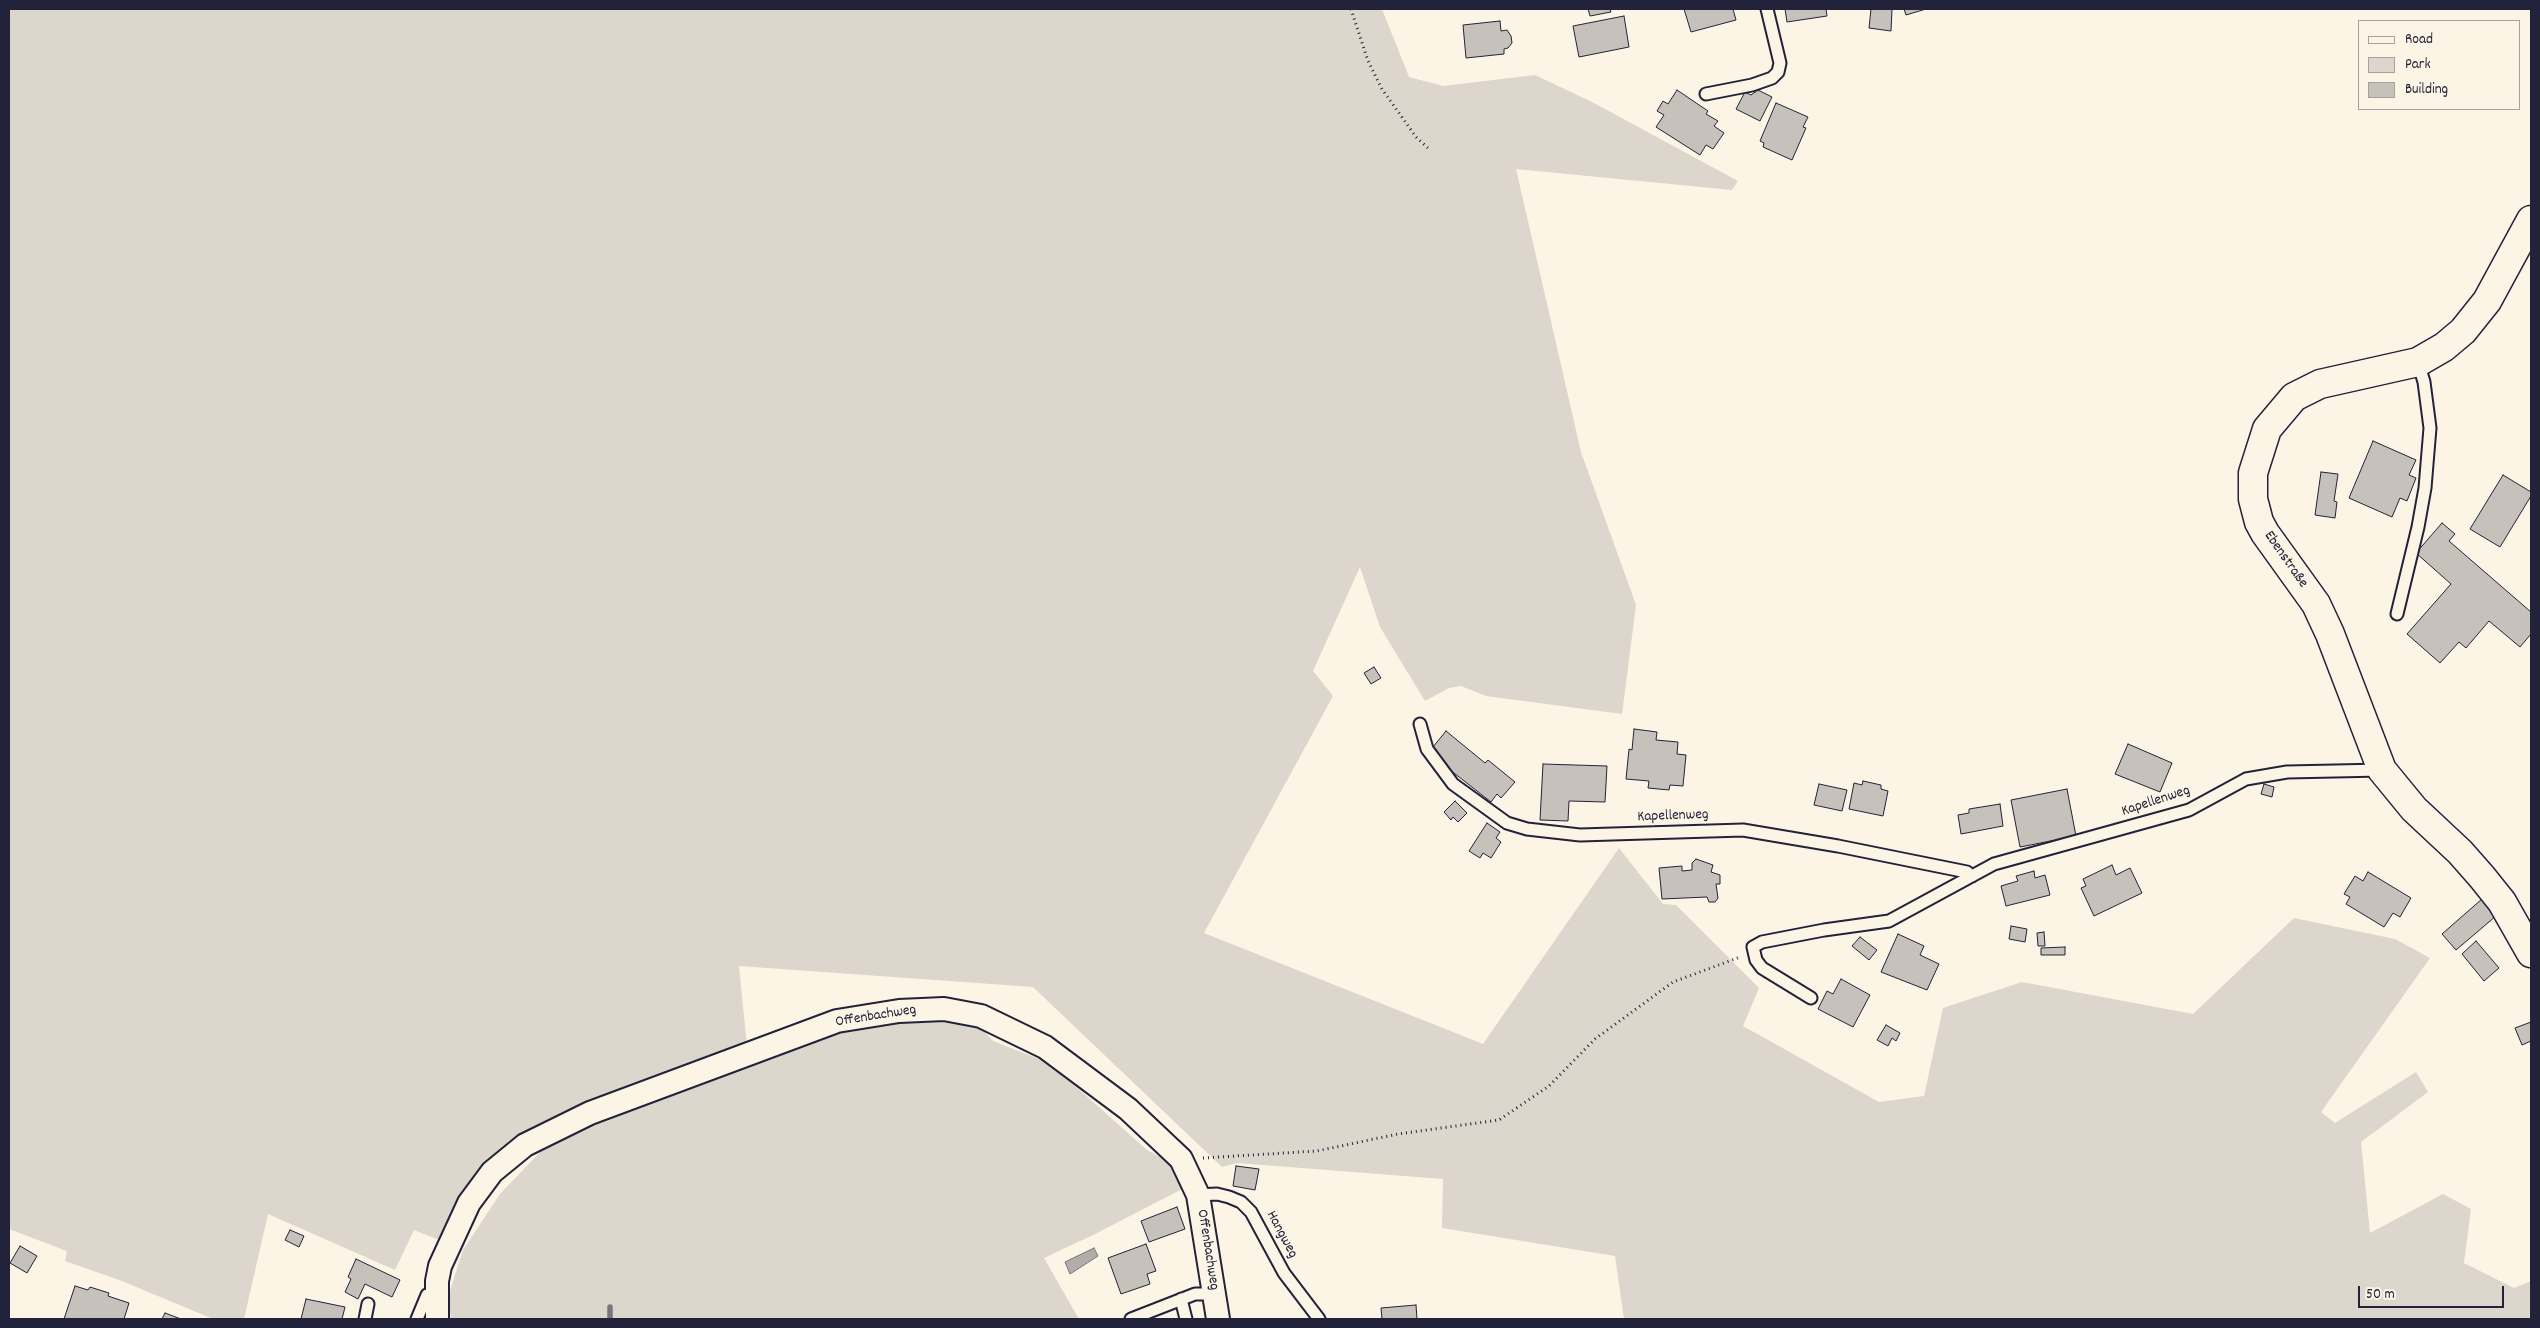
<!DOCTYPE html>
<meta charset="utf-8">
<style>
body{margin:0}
#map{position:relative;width:2540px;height:1328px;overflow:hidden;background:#fcf5e5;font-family:Dekko,sans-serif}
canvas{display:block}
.frame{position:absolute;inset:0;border:10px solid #22223b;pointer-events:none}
.legend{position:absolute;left:2358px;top:20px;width:162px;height:90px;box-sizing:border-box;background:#fcf5e5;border:1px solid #a5a1a1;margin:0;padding:6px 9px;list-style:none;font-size:15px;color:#22223b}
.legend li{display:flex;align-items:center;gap:10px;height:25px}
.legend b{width:25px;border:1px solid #a5a1a1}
.scale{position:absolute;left:2358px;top:1286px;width:146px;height:22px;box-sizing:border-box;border:2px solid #22223b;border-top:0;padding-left:6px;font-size:15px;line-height:18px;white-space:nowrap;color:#22223b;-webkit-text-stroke:4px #fcf5e5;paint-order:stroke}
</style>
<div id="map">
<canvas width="2540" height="1328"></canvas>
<div class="frame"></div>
<ul class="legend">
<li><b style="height:6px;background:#fcf5e5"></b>Road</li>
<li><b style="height:14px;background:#dcd6cc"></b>Park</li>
<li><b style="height:14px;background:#c6c1bb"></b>Building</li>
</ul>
<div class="scale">50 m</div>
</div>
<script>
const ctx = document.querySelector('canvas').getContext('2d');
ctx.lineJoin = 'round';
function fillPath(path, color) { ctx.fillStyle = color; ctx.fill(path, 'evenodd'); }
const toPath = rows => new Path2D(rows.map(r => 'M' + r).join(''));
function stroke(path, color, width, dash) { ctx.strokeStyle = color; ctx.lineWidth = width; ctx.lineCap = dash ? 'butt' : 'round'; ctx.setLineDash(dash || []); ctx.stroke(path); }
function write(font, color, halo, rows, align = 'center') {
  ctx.font = font + ' Dekko,sans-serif'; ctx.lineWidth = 4; ctx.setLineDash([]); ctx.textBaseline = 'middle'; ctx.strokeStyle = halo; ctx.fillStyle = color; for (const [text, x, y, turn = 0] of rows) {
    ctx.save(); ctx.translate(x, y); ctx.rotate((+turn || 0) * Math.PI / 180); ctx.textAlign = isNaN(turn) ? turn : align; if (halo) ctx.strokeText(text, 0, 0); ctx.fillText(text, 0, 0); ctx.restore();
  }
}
fillPath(toPath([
 [9,9,1382,9,1409,77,1443,86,1535,75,1594,103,1738,181,1732,190,1516,169,1581,452,1636,605,1622,714,1486,696,1461,686,1449,688,1425,701,1380,627,1360,567,1313,671,1333,696,1204,933,1483,1044,1619,848,1663,904,1676,905,1759,988,1743,1026,1879,1102,1924,1096,1943,1008,2022,982,2193,1014,2294,918,2395,939,2430,958,2321,1112,2335,1123,2416,1072,2428,1092,2361,1142,2370,1233,2443,1194,2471,1209,2464,1263,2514,1288,2531,1281,2531,1319,1624,1319,1615,1256,1442,1228,1443,1179,1237,1163,1222,1167,1033,987,739,966,747,1047,622,1089,567,1113,497,1152,463,1189,439,1240,414,1230,395,1270,268,1214,244,1319,213,1319,122,1281,65,1261,67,1251,9,1229],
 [928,1016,980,1027,993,1041,1039,1059,1073,1084,1147,1150,1167,1161,1188,1186,1095,1234,1044,1258,1079,1319,451,1319,448,1297,463,1250,500,1194,545,1147,568,1137,568,1126,832,1031]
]), '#dcd6cc');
const water = toPath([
 [1094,1248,1098,1256,1070,1274,1065,1262,1094,1248]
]);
fillPath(water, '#b2adab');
stroke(water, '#78757e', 1);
stroke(toPath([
 [610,1307,610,1319]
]), '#78757e', 5.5);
const building = toPath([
 [1588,9,1610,9,1611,12,1590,16,1588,9],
 [1684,9,1733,9,1736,20,1691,32,1684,9],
 [1785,9,1826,9,1827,16,1787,22,1785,9],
 [1871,9,1892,9,1891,31,1869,28,1871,9],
 [1904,9,1926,9,1906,15,1904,9],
 [1624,16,1629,47,1579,57,1573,26,1624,16],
 [1500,21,1501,31,1507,30,1511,36,1512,43,1508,48,1504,49,1504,54,1466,58,1463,25,1500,21],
 [1677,90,1708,111,1706,114,1718,121,1714,126,1724,133,1713,149,1706,145,1700,155,1656,127,1664,115,1657,111,1663,101,1668,104,1677,90],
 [1758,90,1772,97,1760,121,1736,109,1745,92,1751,95,1758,90],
 [1776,103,1808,117,1803,127,1806,128,1792,160,1763,147,1764,143,1760,141,1776,103],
 [2373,441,2416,460,2409,475,2416,478,2407,501,2400,498,2392,517,2349,498,2373,441],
 [2321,472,2338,474,2334,501,2337,502,2335,518,2315,515,2321,472],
 [2503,475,2531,492,2531,496,2500,547,2470,529,2503,475],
 [2442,523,2455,534,2449,541,2531,612,2531,634,2520,647,2489,621,2466,648,2459,642,2440,663,2407,634,2451,584,2416,553,2442,523],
 [1374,667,1381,678,1371,684,1364,673,1374,667],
 [1634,729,1657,732,1656,740,1678,742,1677,754,1686,755,1683,786,1670,785,1669,790,1648,788,1649,781,1626,779,1629,749,1632,750,1634,729],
 [1446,731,1485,763,1488,760,1515,782,1501,798,1497,794,1491,802,1440,762,1433,747,1446,731],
 [2128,744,2172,763,2160,792,2115,774,2128,744],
 [1543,764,1607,766,1605,802,1569,801,1568,821,1540,820,1543,764],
 [1863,781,1881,785,1881,789,1888,791,1883,816,1849,809,1854,783,1862,785,1863,781],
 [1819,784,1847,790,1842,811,1814,805,1819,784],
 [2264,784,2274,787,2272,797,2261,794,2264,784],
 [2067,789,2076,836,2020,847,2011,800,2067,789],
 [1455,801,1467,813,1458,822,1453,817,1451,820,1444,812,1455,801],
 [2000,804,2003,826,1961,834,1958,815,1969,813,1969,809,2000,804],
 [1487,823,1500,832,1496,838,1501,842,1491,858,1483,853,1480,858,1469,851,1487,823],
 [1696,859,1713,865,1711,872,1720,875,1720,884,1716,884,1718,898,1715,902,1709,902,1707,897,1662,899,1659,868,1682,866,1682,871,1692,870,1692,863,1696,859],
 [2112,865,2116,875,2130,868,2142,893,2094,916,2081,888,2086,886,2083,879,2112,865],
 [2034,871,2035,878,2045,875,2050,895,2006,906,2001,886,2018,881,2016,876,2034,871],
 [2368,872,2411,898,2400,917,2393,913,2384,927,2346,904,2350,897,2344,894,2355,876,2363,881,2368,872],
 [2482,899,2496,916,2456,950,2442,934,2482,899],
 [2011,926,2027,929,2025,942,2009,939,2011,926],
 [2044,932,2045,946,2038,946,2037,933,2044,932],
 [1898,934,1924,946,1920,955,1939,964,1927,990,1881,972,1898,934],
 [1860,937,1877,950,1869,960,1852,946,1860,937],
 [2476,941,2499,968,2484,981,2462,954,2476,941],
 [2065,947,2065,955,2041,955,2041,948,2065,947],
 [1841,979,1870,995,1853,1027,1818,1009,1827,991,1833,994,1841,979],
 [2531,1022,2531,1041,2522,1045,2515,1028,2531,1022],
 [1886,1025,1900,1033,1896,1041,1892,1038,1888,1046,1877,1040,1886,1025],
 [1236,1166,1259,1169,1255,1190,1233,1186,1236,1166],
 [1177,1207,1185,1229,1149,1242,1141,1221,1177,1207],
 [290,1230,304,1236,299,1247,285,1240,290,1230],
 [1146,1244,1156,1271,1147,1274,1150,1284,1121,1294,1108,1258,1146,1244],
 [20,1246,37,1256,27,1273,10,1263,20,1246],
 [356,1259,400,1280,392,1297,365,1284,358,1299,345,1292,351,1279,348,1277,356,1259],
 [75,1286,88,1290,90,1287,109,1293,108,1296,129,1303,124,1319,64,1319,75,1286],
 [306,1299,345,1307,342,1319,301,1319,306,1299],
 [1416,1305,1417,1319,1382,1319,1381,1308,1416,1305],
 [165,1313,181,1319,162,1319,165,1313]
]);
fillPath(building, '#c6c1bb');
stroke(building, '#22223b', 1);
const service = toPath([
 [1706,94,1752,85,1772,78,1778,72,1780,63,1767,9],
 [2397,614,2418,527,2425,488,2430,428,2424,382,2418,362],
 [1420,724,1427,749,1453,784,1507,823,1527,829,1580,835,1743,830,1838,846,1967,872,1972,876],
 [1811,998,1762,968,1756,960,1753,947,1762,942,1824,930,1889,921,1994,864,2189,810,2246,779,2287,772,2382,770],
 [1198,1195,1217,1194,1229,1197,1241,1202,1251,1212,1284,1273,1319,1319],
 [1181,1299,1186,1319],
 [365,1319,368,1304],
 [417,1319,427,1295,437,1294],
 [1131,1319,1195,1294,1215,1294]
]);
const minor = toPath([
 [437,1319,437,1281,440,1266,469,1203,492,1172,525,1145,590,1113,837,1021,899,1011,944,1009,981,1016,1045,1047,1128,1109,1181,1159,1198,1195,1218,1319]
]);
const tertiary = toPath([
 [2531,220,2487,301,2463,331,2444,347,2418,362,2320,384,2294,397,2267,429,2253,473,2253,499,2259,522,2265,533,2316,604,2330,634,2382,770,2414,809,2460,852,2482,877,2502,902,2531,953]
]);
stroke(service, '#22223b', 15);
stroke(minor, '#22223b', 26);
stroke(tertiary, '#22223b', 31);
stroke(toPath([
 [1351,9,1368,61,1382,89,1416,137,1429,149],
 [1203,1158,1317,1151,1398,1134,1499,1120,1549,1086,1595,1039,1673,982,1740,957]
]), '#22223b', 3, [1, 4]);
stroke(service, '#fcf5e5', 11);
stroke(minor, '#fcf5e5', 22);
stroke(tertiary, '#fcf5e5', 28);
write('15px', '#22223b', '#fcf5e5', [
 ["Ebenstraße",2285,560,55],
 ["Kapellenweg",2156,802,-18],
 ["Kapellenweg",1673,817,-2],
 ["Offenbachweg",876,1017,-9],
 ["Hangweg",1281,1235,62],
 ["Offenbachweg",1207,1250,81]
]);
</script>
